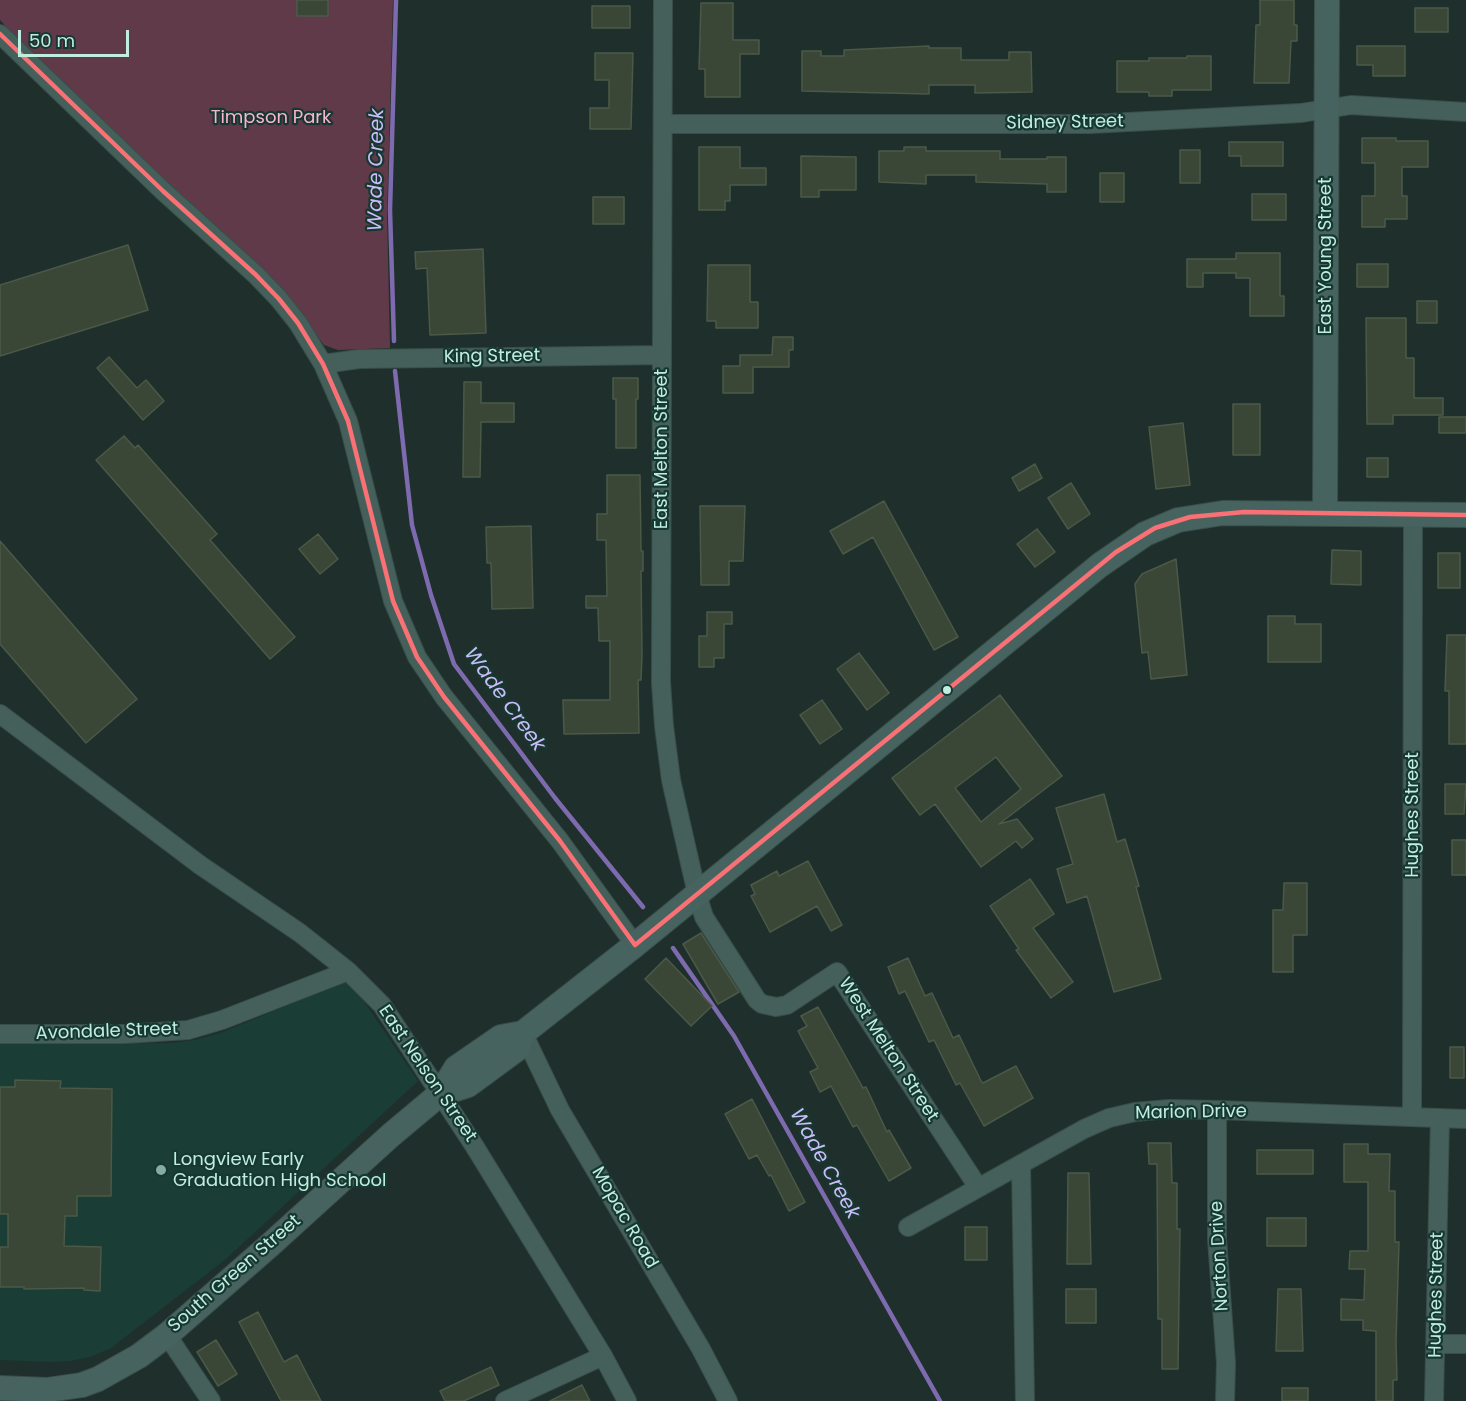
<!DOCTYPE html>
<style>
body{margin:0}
#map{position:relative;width:1466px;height:1401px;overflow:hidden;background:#1f302c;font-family:Poppins,sans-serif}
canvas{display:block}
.scale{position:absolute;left:18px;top:30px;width:111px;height:27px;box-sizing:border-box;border:3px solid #bfeee1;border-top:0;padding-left:8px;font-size:18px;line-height:21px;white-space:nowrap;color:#bfeee1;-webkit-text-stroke:4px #173830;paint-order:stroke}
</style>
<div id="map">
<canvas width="1466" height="1401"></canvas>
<div class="scale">50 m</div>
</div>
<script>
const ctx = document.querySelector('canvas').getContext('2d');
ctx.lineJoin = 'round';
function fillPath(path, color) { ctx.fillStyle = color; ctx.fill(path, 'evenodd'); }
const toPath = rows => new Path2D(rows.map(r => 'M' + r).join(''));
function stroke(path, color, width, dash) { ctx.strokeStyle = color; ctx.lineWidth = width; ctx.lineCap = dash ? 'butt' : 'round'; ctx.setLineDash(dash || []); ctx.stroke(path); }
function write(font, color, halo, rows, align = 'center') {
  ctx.font = font + ' Poppins,sans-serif'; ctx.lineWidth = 4.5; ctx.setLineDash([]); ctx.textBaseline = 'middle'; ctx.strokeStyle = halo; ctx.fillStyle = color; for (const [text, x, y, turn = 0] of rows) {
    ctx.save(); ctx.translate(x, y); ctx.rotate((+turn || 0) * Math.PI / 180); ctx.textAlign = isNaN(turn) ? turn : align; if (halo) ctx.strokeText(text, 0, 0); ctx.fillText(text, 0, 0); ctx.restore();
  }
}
fillPath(toPath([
 [344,981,363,1000,418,1081,226,1259,111,1348,90,1357,70,1361,51,1362,0,1360,0,1044,173,1043,195,1040,221,1033]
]), '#1a3d35');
fillPath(toPath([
 [0,0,393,0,387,215,390,348,338,350,324,345,297,308,267,273,158,174,13,34,0,20]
]), '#613a49');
stroke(toPath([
 [394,341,390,210,396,0],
 [395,371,412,525,431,595,454,664,555,798,643,907],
 [673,948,734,1036,940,1401]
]), '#7e6baf', 4.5);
const building = toPath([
 [297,0,328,0,328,16,297,16,297,0],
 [1260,0,1294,0,1294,25,1297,25,1297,41,1291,41,1289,83,1254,83,1256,25,1260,25,1260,0],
 [701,3,733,3,733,40,759,40,759,54,740,54,740,97,705,97,705,69,699,69,701,3],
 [592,6,630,6,630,28,592,28,592,6],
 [1415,8,1448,8,1448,32,1415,32,1415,8],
 [929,46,929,48,961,48,961,60,1009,60,1009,52,1031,52,1032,92,975,93,975,85,929,85,929,94,802,91,802,51,821,51,821,56,844,56,844,50,929,46],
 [1357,46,1405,46,1405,76,1373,76,1373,65,1357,65,1357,46],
 [595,53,633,53,631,129,590,129,590,108,609,108,609,80,595,80,595,53],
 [1187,56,1211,56,1211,90,1172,90,1172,96,1149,96,1149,92,1117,92,1117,61,1149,61,1149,58,1187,58,1187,56],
 [1362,138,1396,138,1396,141,1428,141,1428,167,1402,167,1402,196,1407,196,1407,219,1385,219,1385,227,1362,227,1362,196,1375,196,1375,163,1362,163,1362,138],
 [1229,142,1283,142,1283,166,1241,166,1241,156,1229,156,1229,142],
 [699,147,740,147,740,168,766,168,766,185,730,185,730,201,725,201,725,210,699,210,699,147],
 [904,147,926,147,926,151,1000,151,1000,159,1047,159,1047,157,1066,157,1066,192,1047,192,1047,184,976,182,976,175,926,175,926,184,879,182,879,151,904,151,904,147],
 [1180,150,1200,150,1200,183,1180,183,1180,150],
 [801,156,856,157,856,190,819,190,819,197,801,197,801,156],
 [1100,173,1124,173,1124,202,1100,202,1100,173],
 [1252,194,1286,194,1286,220,1252,220,1252,194],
 [593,197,624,197,624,224,593,224,593,197],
 [128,245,148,310,0,356,0,285,128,245],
 [483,249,486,333,430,335,427,268,416,269,415,252,483,249],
 [1236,253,1280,253,1280,296,1284,296,1284,316,1250,316,1250,278,1236,278,1236,273,1203,273,1203,287,1187,287,1187,259,1236,259,1236,253],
 [1357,264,1388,264,1388,287,1357,287,1357,264],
 [708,265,750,265,750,302,758,302,758,328,716,328,716,321,707,321,708,265],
 [1417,301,1437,301,1437,323,1417,323,1417,301],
 [1366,318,1406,318,1406,358,1414,358,1414,398,1443,398,1443,415,1393,415,1393,424,1367,424,1366,318],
 [773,337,793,337,793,350,789,350,789,367,753,367,753,393,723,393,723,366,740,366,740,355,772,355,773,337],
 [109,357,137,388,146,380,164,401,143,420,97,368,109,357],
 [613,378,638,378,638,399,636,399,636,448,616,448,616,399,613,399,613,378],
 [464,382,481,382,481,403,514,403,514,422,481,422,480,477,463,477,464,382],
 [1233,404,1260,404,1260,455,1233,455,1233,404],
 [1439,417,1466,417,1466,433,1439,433,1439,417],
 [1183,423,1190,485,1156,489,1149,427,1183,423],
 [124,436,135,448,138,445,217,534,210,540,295,637,270,659,96,460,124,436],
 [1367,458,1388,458,1388,477,1367,477,1367,458],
 [1035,464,1042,478,1019,491,1012,478,1035,464],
 [607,475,640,475,641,551,643,551,643,571,641,571,642,655,641,680,638,680,639,733,564,734,563,700,610,700,610,641,599,641,598,608,586,608,586,596,607,596,606,540,597,540,597,514,607,514,607,475],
 [1071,483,1090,514,1068,529,1048,498,1071,483],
 [884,501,958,637,934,650,873,537,843,554,830,531,884,501],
 [700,506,745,506,743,561,729,561,729,585,701,585,700,506],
 [531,526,533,608,492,609,491,563,487,563,486,527,531,526],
 [1037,529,1055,552,1035,567,1017,544,1037,529],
 [318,534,338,559,320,574,299,549,318,534],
 [0,541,137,699,86,743,0,644,0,541],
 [1332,550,1361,551,1361,585,1331,584,1332,550],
 [1438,553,1460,553,1460,588,1438,588,1438,553],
 [1176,559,1187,675,1151,679,1148,652,1142,653,1135,584,1142,574,1176,559],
 [707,612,732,612,732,624,724,624,724,658,714,658,714,667,699,667,699,636,707,636,707,612],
 [1268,616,1295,616,1295,624,1321,624,1321,662,1268,662,1268,616],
 [1447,635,1466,635,1466,744,1449,744,1449,691,1445,691,1447,635],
 [859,653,889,693,867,710,837,669,859,653],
 [1000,695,1062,776,999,824,1017,819,1033,839,1022,848,1016,841,981,867,935,804,920,815,892,778,1000,695],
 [996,757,1021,789,981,822,955,788,996,757],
 [822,700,842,729,820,744,800,715,822,700],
 [1445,784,1466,784,1464,814,1445,814,1445,784],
 [1104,794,1117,842,1125,839,1139,886,1136,887,1161,979,1114,992,1087,896,1067,903,1057,869,1073,864,1056,808,1104,794],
 [1452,840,1466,840,1466,875,1452,875,1452,840],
 [808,861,842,925,831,931,817,906,770,932,751,896,755,894,751,885,777,871,779,876,808,861],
 [1030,879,1054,914,1033,928,1073,982,1051,998,1016,950,1019,949,990,906,1030,879],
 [1284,883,1307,883,1307,935,1293,935,1293,972,1273,972,1273,910,1283,910,1284,883],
 [701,933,739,992,718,1004,683,944,701,933],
 [666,958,712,1006,691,1026,645,979,666,958],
 [908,958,925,996,932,993,953,1038,959,1035,981,1081,983,1083,1016,1066,1033,1098,984,1126,960,1083,956,1085,934,1040,929,1042,905,991,899,994,888,967,908,958],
 [818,1007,863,1088,866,1087,887,1132,889,1130,911,1168,889,1181,857,1125,853,1127,831,1086,820,1092,810,1072,818,1068,798,1031,807,1026,801,1016,818,1007],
 [1450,1047,1464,1047,1464,1078,1450,1078,1450,1047],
 [15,1080,61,1081,60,1088,112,1089,111,1196,77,1196,77,1216,65,1216,64,1246,101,1247,100,1291,84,1290,84,1288,24,1289,24,1287,0,1287,0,1247,8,1247,8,1214,0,1214,0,1087,15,1087,15,1080],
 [752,1099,805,1202,789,1211,771,1175,769,1176,757,1155,749,1159,725,1114,752,1099],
 [1148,1143,1171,1143,1172,1183,1177,1183,1177,1229,1180,1229,1178,1369,1162,1369,1162,1319,1158,1319,1157,1164,1149,1164,1148,1143],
 [1344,1144,1368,1144,1368,1154,1390,1154,1389,1191,1395,1191,1395,1242,1399,1242,1396,1342,1397,1380,1393,1380,1393,1401,1376,1401,1376,1331,1363,1330,1363,1320,1341,1320,1341,1299,1364,1300,1365,1269,1349,1269,1350,1251,1368,1251,1368,1182,1344,1182,1344,1144],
 [1257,1150,1313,1150,1313,1174,1257,1174,1257,1150],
 [1068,1173,1089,1173,1091,1264,1067,1264,1068,1173],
 [1267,1218,1306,1218,1306,1246,1267,1246,1267,1218],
 [965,1227,987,1227,987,1260,965,1260,965,1227],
 [1066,1289,1096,1289,1096,1323,1066,1323,1066,1289],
 [1278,1289,1301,1289,1303,1351,1276,1351,1278,1289],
 [258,1312,284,1362,297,1355,321,1401,281,1401,239,1322,258,1312],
 [216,1340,237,1374,218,1386,197,1352,216,1340],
 [491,1367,499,1385,464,1401,445,1401,440,1391,491,1367],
 [582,1385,590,1401,550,1401,582,1385],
 [1282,1388,1308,1388,1308,1401,1282,1401,1282,1388]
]);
fillPath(building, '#3a4636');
stroke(building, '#4b5948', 1.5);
const street = toPath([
 [663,0,661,682,664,726,671,780,697,894,704,917,757,1000,762,1004,776,1007,787,1005,837,972,978,1187],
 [0,34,163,191,256,275,279,299,298,323,323,364,348,421,393,601,417,657,444,697,560,841,635,945],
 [663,124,1090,124,1301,113,1351,105,1466,112],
 [323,364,359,359,662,355],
 [0,714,200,865,300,933,348,971,382,1005,475,1147,603,1356,627,1401],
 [523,1033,560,1110,701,1349,728,1401],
 [0,1034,125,1034,188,1030,222,1020,348,971],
 [1217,1110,1217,1239,1226,1363,1225,1401],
 [1412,1116,1413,514],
 [1021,1164,1025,1401],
 [908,1227,1084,1129,1109,1118,1135,1112,1169,1109,1217,1110,1466,1119],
 [167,1335,211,1401],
 [1436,1344,1466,1344],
 [505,1401,603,1356],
 [1434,1401,1440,1118]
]);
const secondary = toPath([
 [1325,513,1327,0],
 [440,1094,468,1085,517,1049,523,1033],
 [0,1388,47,1390,82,1385,98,1379,139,1356,167,1335,270,1245,391,1135,440,1094,456,1068,501,1037,523,1033,635,945,1100,565,1145,534,1178,520,1223,513,1466,515]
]);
stroke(street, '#394e49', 20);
stroke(secondary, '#394e49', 26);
stroke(street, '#45605a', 18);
stroke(secondary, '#476360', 24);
stroke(toPath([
 [0,34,163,191,256,275,279,299,298,323,323,364,348,421,393,601,417,657,444,697,560,841,635,945,1116,552,1155,528,1190,517,1244,512,1466,515]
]), '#f97175', 4.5);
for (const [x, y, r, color] of [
 [947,690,5,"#bfeee1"],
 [161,1170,6,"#87aca2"]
]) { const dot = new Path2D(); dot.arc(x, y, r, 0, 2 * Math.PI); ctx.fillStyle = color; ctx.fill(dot); stroke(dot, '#173830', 2); }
write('18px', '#fab4cc', '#173830', [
 ["Timpson Park",271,118]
]);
write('18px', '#bfeee1', '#173830', [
 ["Sidney Street",1065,123,-1],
 ["East Young Street",1326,256,-90],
 ["King Street",492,357,-1],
 ["East Melton Street",662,449,-90],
 ["Hughes Street",1413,815,-90],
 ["Avondale Street",107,1032,-2],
 ["West Melton Street",888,1050,57],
 ["East Nelson Street",427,1074,56],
 ["Marion Drive",1191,1113,-1],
 ["Mopac Road",624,1218,60],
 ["Norton Drive",1220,1256,-93],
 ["South Green Street",235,1274,-41],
 ["Hughes Street",1437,1295,-89]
]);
write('18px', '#bfeee1', '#173830', [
 ["Longview Early",173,1160],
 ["Graduation High School",173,1181]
], 'left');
write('italic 20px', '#ccbcfa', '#173830', [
 ["Wade Creek",377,170,-89],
 ["Wade Creek",504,700,54],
 ["Wade Creek",824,1164,61]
]);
</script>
